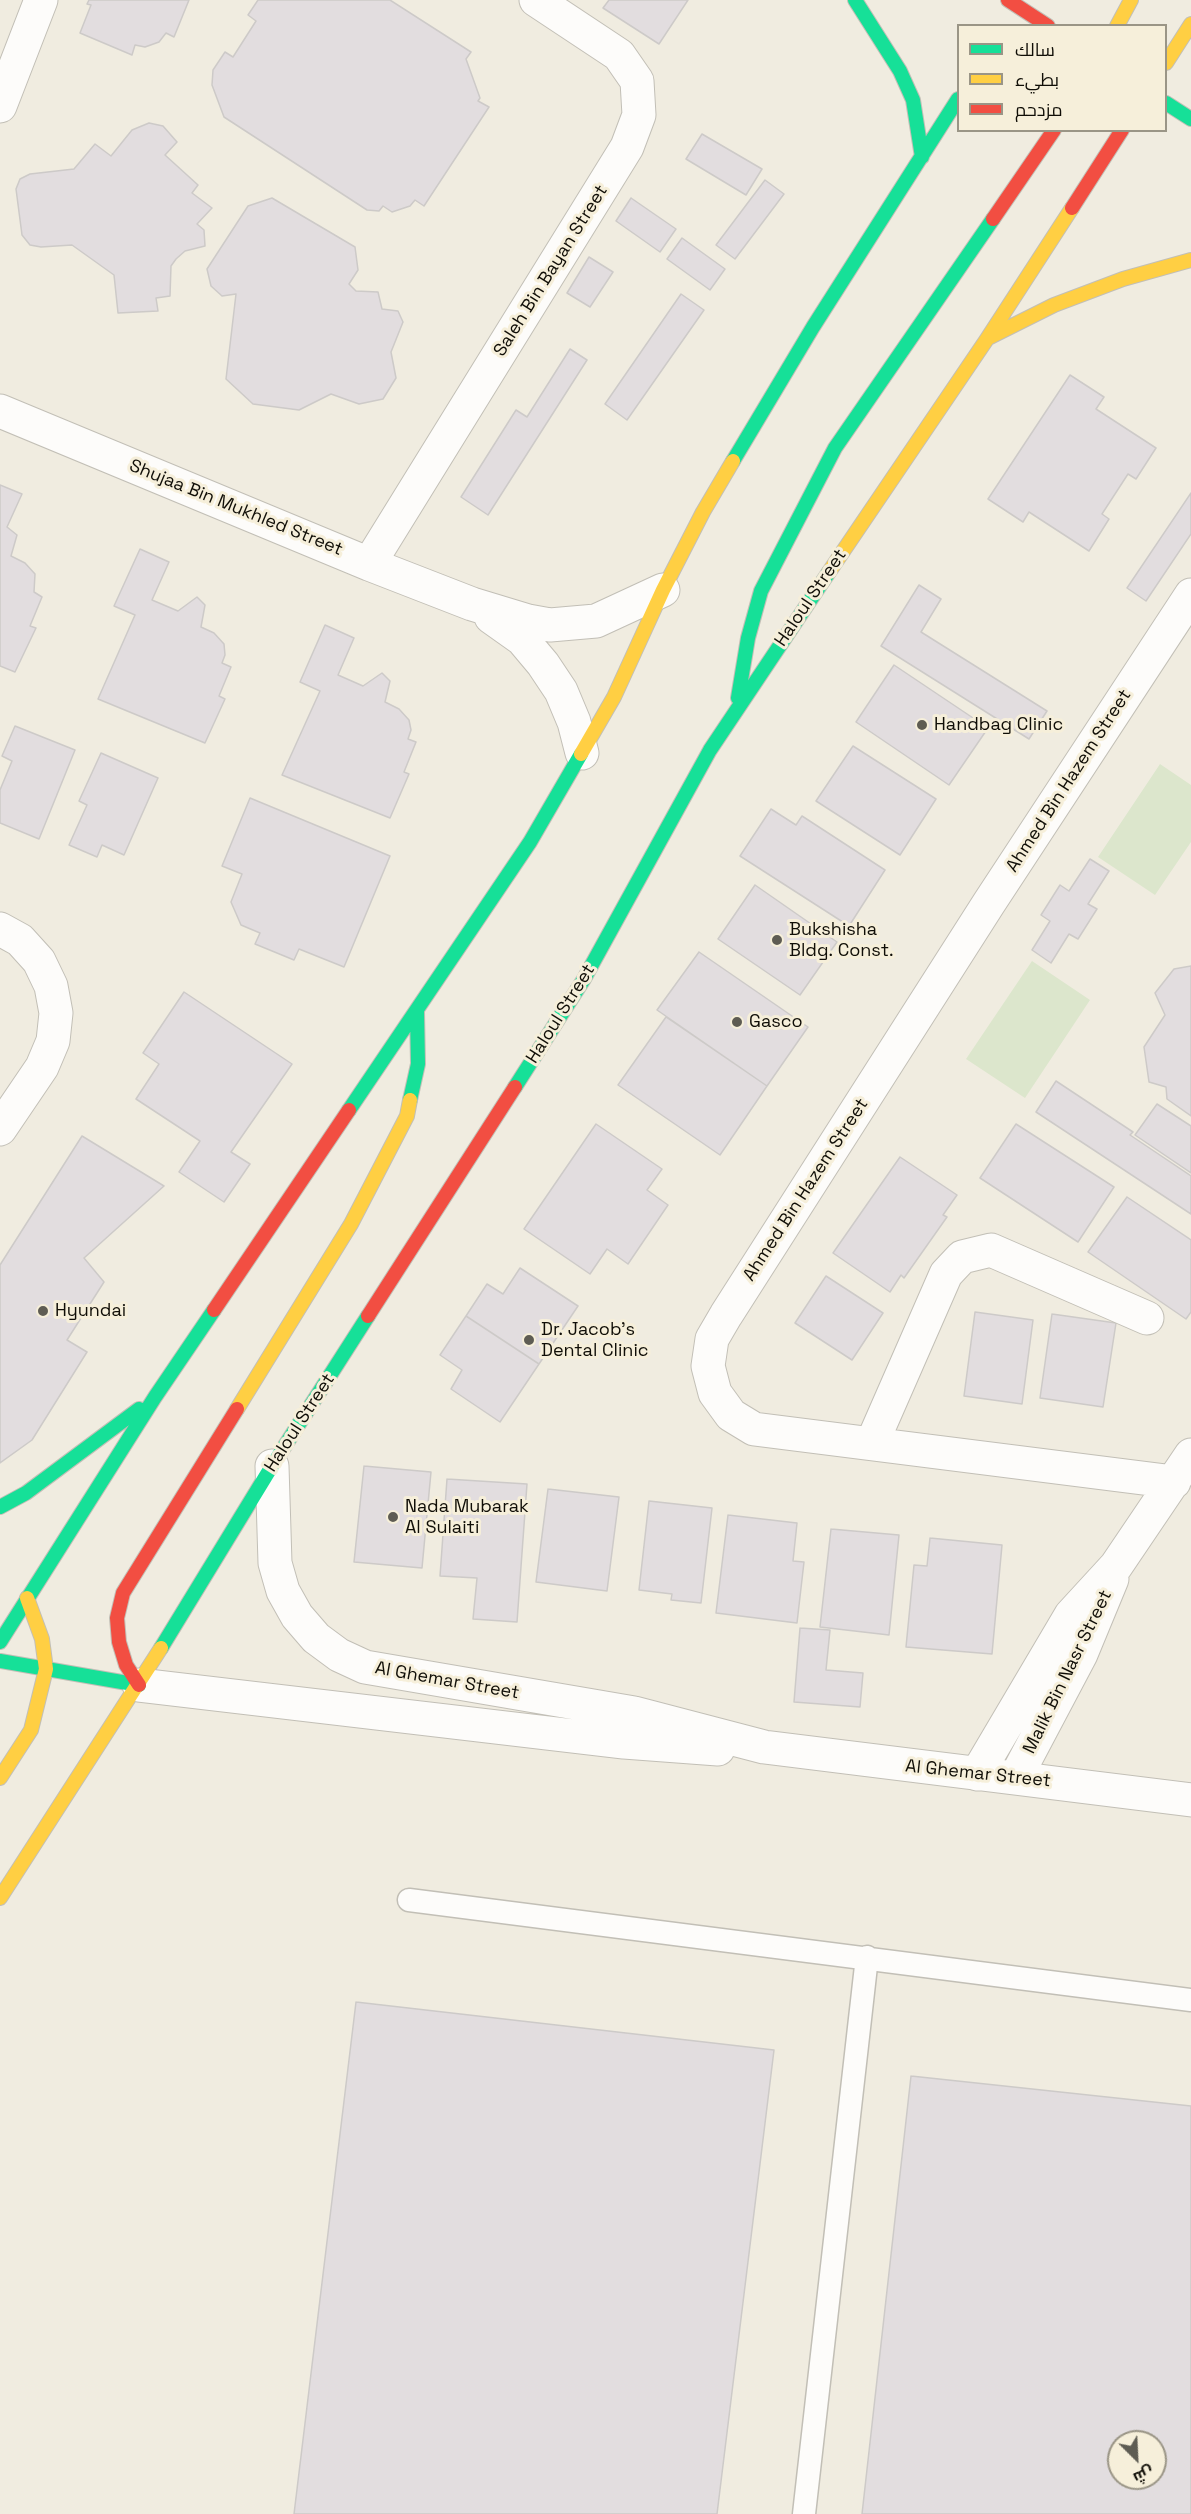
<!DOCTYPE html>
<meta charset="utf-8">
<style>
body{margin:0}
#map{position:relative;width:1191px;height:2514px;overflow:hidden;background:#f0ece0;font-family:"Space Grotesk",Cairo,sans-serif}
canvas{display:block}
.legend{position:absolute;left:957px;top:24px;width:210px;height:108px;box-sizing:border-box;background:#f6efda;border:2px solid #9a9586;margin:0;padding:8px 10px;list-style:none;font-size:18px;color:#100e07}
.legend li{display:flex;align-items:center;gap:12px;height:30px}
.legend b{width:30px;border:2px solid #9a9586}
.north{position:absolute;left:1107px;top:2430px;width:60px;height:60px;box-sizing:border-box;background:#f6efda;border:2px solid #9a9586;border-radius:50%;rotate:156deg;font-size:16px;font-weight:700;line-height:24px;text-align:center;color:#100e07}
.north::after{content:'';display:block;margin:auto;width:21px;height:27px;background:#5e5c53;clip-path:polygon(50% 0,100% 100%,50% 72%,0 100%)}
</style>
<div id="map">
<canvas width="1191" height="2514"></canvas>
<ul class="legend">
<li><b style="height:8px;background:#16e098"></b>سالك</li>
<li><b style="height:8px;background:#ffcf43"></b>بطيء</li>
<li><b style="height:8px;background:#f24e42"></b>مزدحم</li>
</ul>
<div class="north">ش</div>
</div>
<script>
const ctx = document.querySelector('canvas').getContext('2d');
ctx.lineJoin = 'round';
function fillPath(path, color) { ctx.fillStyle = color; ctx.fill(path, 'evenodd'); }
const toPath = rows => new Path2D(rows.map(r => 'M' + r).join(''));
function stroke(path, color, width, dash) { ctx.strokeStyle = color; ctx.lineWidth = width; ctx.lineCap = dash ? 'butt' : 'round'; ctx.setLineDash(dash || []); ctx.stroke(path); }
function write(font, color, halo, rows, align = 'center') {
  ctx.font = font + ' "Space Grotesk",sans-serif'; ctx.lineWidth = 6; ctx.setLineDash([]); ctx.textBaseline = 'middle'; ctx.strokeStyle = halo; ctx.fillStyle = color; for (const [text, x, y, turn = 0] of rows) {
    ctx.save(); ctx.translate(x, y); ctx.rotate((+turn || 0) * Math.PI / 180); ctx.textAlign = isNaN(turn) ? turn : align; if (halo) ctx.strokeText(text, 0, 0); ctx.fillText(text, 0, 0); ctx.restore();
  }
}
fillPath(toPath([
 [1160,764,1191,785,1191,842,1155,895,1098,857],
 [1032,961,1090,1000,1025,1098,966,1059]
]), '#dce6cc');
const building = toPath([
 [89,0,189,0,174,37,166,33,159,42,145,47,135,45,132,55,80,33,91,5,87,4,89,0],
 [258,0,390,0,471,52,466,59,480,98,478,101,489,107,424,206,415,200,410,206,392,212,383,206,379,211,367,210,224,117,212,85,213,70,225,52,233,57,256,21,248,15,258,0],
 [609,0,688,0,659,44,603,8,609,0],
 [149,123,163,126,177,142,165,155,198,185,192,193,212,208,197,224,204,230,205,246,185,251,176,259,171,266,170,296,156,298,158,311,118,313,114,275,72,245,41,247,30,245,22,235,16,189,20,179,30,174,74,169,95,144,111,156,132,130,149,123],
 [702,134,762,169,746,195,686,159,702,134],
 [765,180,784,194,735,259,716,245,765,180],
 [272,198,355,247,358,270,349,284,356,291,378,292,382,309,398,311,403,322,391,352,396,378,383,399,359,404,331,394,299,410,253,404,226,379,236,294,222,296,211,286,207,269,248,206,272,198],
 [631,198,676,229,660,252,616,221,631,198],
 [682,238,725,269,710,290,667,259,682,238],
 [589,257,613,272,590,307,567,293,589,257],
 [681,294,704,310,627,420,605,404,681,294],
 [570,349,587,360,488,515,461,497,516,410,527,417,570,349],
 [1070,375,1104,397,1096,409,1156,448,1136,479,1128,474,1102,514,1109,519,1089,551,1029,512,1023,522,988,499,1070,375],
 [0,485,22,494,7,527,17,535,11,556,25,563,35,574,34,592,42,597,30,626,36,628,15,672,0,666,0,485],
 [1191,493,1191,534,1146,601,1127,588,1191,493],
 [140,549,169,562,152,600,178,611,197,597,205,605,201,627,214,633,224,644,225,655,222,663,231,667,219,696,225,699,205,743,98,699,135,615,114,606,140,549],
 [919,585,941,599,921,632,1047,711,1029,739,881,646,919,585],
 [325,625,354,638,338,675,363,686,382,673,390,681,385,702,399,709,409,720,411,730,408,739,416,742,404,772,409,774,390,818,282,775,320,691,300,682,325,625],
 [894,665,988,728,949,785,856,722,894,665],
 [15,726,75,750,39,839,0,823,0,790,12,761,2,756,15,726],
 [853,746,936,799,900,855,816,801,853,746],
 [101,753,158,778,124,855,102,845,97,857,69,845,87,805,79,801,101,753],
 [250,798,390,856,344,967,299,949,294,960,255,944,260,933,241,925,231,902,242,874,222,866,250,798],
 [771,809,796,825,802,816,885,870,849,926,740,856,771,809],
 [1090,859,1109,871,1088,904,1097,909,1078,939,1069,934,1051,963,1032,950,1050,921,1041,915,1060,885,1069,891,1090,859],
 [755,885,837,942,800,995,718,939,755,885],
 [699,952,808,1027,767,1086,657,1010,699,952],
 [1191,966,1191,1116,1167,1099,1166,1087,1149,1082,1144,1047,1165,1015,1155,993,1174,969,1191,966],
 [184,992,292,1064,231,1152,250,1164,224,1202,179,1172,200,1141,136,1099,159,1064,143,1053,184,992],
 [666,1017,767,1086,720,1155,618,1085,666,1017],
 [1056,1081,1133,1132,1130,1135,1191,1176,1191,1214,1036,1112,1056,1081],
 [1157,1104,1191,1126,1191,1173,1135,1135,1157,1104],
 [596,1124,662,1169,647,1190,668,1205,628,1264,607,1249,590,1274,524,1229,596,1124],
 [1016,1124,1114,1187,1078,1242,980,1178,1016,1124],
 [82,1136,164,1186,84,1258,104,1282,67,1340,87,1352,32,1440,0,1463,0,1265,82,1136],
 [900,1157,957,1195,943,1215,947,1217,904,1278,901,1275,890,1292,833,1253,900,1157],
 [1127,1197,1191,1240,1191,1312,1186,1319,1088,1252,1127,1197],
 [520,1268,578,1306,539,1364,466,1316,487,1284,503,1294,520,1268],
 [826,1276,883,1313,852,1360,795,1323,826,1276],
 [975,1312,1033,1320,1022,1404,964,1396,975,1312],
 [1052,1314,1116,1323,1103,1407,1040,1398,1052,1314],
 [466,1316,539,1364,500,1422,451,1389,462,1370,440,1355,466,1316],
 [364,1466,431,1472,422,1568,354,1562,364,1466],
 [447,1479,527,1484,517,1622,473,1619,477,1578,440,1576,447,1479],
 [548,1489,619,1497,607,1591,536,1582,548,1489],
 [649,1501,712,1508,701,1603,671,1600,672,1594,639,1590,649,1501],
 [728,1515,797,1523,793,1561,804,1562,797,1623,716,1613,728,1515],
 [831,1529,899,1535,889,1635,820,1627,831,1529],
 [930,1538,1002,1545,992,1654,906,1647,914,1565,927,1566,930,1538],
 [800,1628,830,1630,826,1670,863,1673,860,1707,794,1702,800,1628],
 [356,2002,774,2050,717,2514,294,2514,356,2002],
 [911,2076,1191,2106,1191,2514,862,2514,911,2076],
 [1119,2442,1155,2442,1155,2478,1119,2478,1119,2442]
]);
fillPath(building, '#e2dddf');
stroke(building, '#cdcac8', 1.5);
const lane = toPath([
 [409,1900,1191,2000],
 [804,2514,867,1957]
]);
const street = toPath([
 [0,106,41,0],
 [0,411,369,564,472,604,528,621,550,625,596,621,663,590],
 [369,564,627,147,639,115,637,81,619,55,536,0],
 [491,617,522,639,543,664,561,691,574,722,582,753],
 [0,929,20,940,39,961,51,986,56,1013,53,1041,42,1067,0,1129],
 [872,1443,946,1274,962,1257,991,1250,1147,1318],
 [272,1466,275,1563,283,1591,297,1616,316,1638,339,1655,365,1667,634,1713,764,1747,1191,1800],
 [1174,1482,754,1429,731,1415,715,1393,708,1366,712,1339,726,1315,989,903,1191,595],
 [139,1685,624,1742,718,1749],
 [977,1774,1071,1615,1116,1566,1191,1455],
 [1016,1777,1081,1654,1112,1579]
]);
const fast = toPath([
 [855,0,900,71,913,100,922,157],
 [1166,103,1191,119],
 [733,461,813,327,958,99],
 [738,698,748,638,761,591,835,448,993,219],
 [515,1087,584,979,710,750,829,572],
 [410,1100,418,1064,417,1012],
 [349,1110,530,842,581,754],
 [0,1507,26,1493,139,1409],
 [0,1642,155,1397,214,1310],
 [161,1648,272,1466,368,1316],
 [0,1661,139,1685]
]);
const slow = toPath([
 [1117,26,1131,0],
 [1166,63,1191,24],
 [988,338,1054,305,1123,279,1191,260],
 [829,572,987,339,1072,208],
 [581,754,614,697,663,590,703,512,733,461],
 [237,1409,351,1224,407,1116,410,1100],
 [0,1778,31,1730,46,1669,42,1639,27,1598],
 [0,1898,161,1648]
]);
const jam = toPath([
 [1008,0,1048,26],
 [1072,208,1122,130],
 [993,219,1054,130],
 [214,1310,349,1110],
 [368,1316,515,1087],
 [139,1685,126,1665,119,1642,117,1618,123,1593,237,1409]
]);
stroke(lane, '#c2bfb6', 25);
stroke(street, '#c2bfb6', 35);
stroke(fast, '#c2bfb6', 16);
stroke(slow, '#c2bfb6', 16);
stroke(jam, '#c2bfb6', 16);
stroke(lane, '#fdfcfa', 22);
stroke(street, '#fdfcfa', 33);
stroke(fast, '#16e098', 14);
stroke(slow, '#ffcf43', 14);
stroke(jam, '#f24e42', 14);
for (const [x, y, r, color] of [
 [922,725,6,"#5e5c53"],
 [777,940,6,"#5e5c53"],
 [737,1022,6,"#5e5c53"],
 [43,1311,6,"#5e5c53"],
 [529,1340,6,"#5e5c53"],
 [393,1517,6,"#5e5c53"]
]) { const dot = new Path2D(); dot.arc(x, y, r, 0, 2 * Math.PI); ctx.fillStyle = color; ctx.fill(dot); stroke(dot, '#f6efda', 2); }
write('18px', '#100e07', '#f6efda', [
 ["Saleh Bin Bayan Street",551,271,-58],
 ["Shujaa Bin Mukhled Street",236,508,22],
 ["Haloul Street",811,598,-56],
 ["Ahmed Bin Hazem Street",1069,781,-57],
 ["Haloul Street",561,1014,-58],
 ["Ahmed Bin Hazem Street",806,1190,-57],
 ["Haloul Street",300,1423,-57],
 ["Malik Bin Nasr Street",1068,1672,-64],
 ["Al Ghemar Street",447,1681,10],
 ["Al Ghemar Street",978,1774,6]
]);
write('18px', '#100e07', '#f6efda', [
 ["Handbag Clinic",934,725],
 ["Bukshisha",789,930],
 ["Bldg. Const.",789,951],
 ["Gasco",749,1022],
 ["Hyundai",55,1311],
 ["Dr. Jacob's",541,1330],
 ["Dental Clinic",541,1351],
 ["Nada Mubarak",405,1507],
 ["Al Sulaiti",405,1528]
], 'left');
</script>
